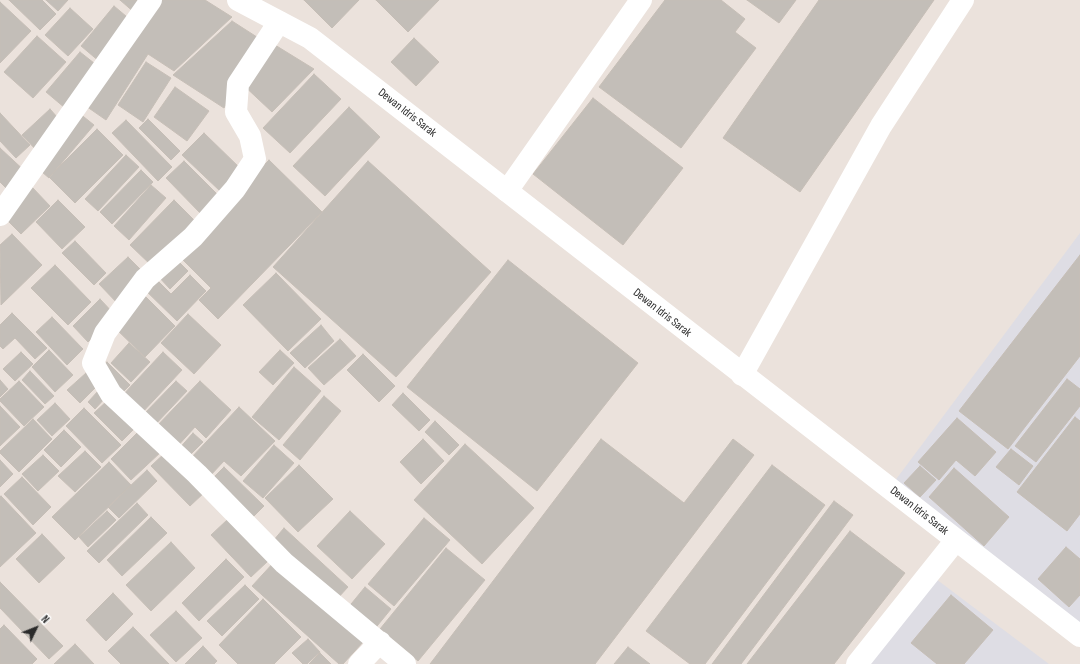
<!DOCTYPE html>
<style>
body{margin:0}
#map{position:relative;width:1080px;height:664px;overflow:hidden;background:#ebe2dc;font-family:"Sofia Sans Condensed",sans-serif}
canvas{display:block}
.north{position:absolute;left:16px;top:608px;width:40px;height:40px;-webkit-text-stroke:3px #fff;paint-order:stroke;rotate:47deg;font-size:11px;font-weight:700;line-height:16px;text-align:center;color:#2a2a2a}
.north::after{content:'';display:block;margin:auto;width:14px;height:18px;background:#2a2a2a;clip-path:polygon(50% 0,100% 100%,50% 72%,0 100%)}
</style>
<div id="map">
<canvas width="1080" height="664"></canvas>
<div class="north">N</div>
</div>
<script>
const ctx = document.querySelector('canvas').getContext('2d');
ctx.lineJoin = 'round';
function fillPath(path, color) { ctx.fillStyle = color; ctx.fill(path, 'evenodd'); }
const toPath = rows => new Path2D(rows.map(r => 'M' + r).join(''));
function stroke(path, color, width, dash) { ctx.strokeStyle = color; ctx.lineWidth = width; ctx.lineCap = dash ? 'butt' : 'round'; ctx.setLineDash(dash || []); ctx.stroke(path); }
function write(font, color, halo, rows, align = 'center') {
  ctx.font = font + ' "Sofia Sans Condensed",sans-serif'; ctx.lineWidth = 4; ctx.setLineDash([]); ctx.textBaseline = 'middle'; ctx.strokeStyle = halo; ctx.fillStyle = color; for (const [text, x, y, turn = 0] of rows) {
    ctx.save(); ctx.translate(x, y); ctx.rotate((+turn || 0) * Math.PI / 180); ctx.textAlign = isNaN(turn) ? turn : align; if (halo) ctx.strokeText(text, 0, 0); ctx.fillText(text, 0, 0); ctx.restore();
  }
}
fillPath(toPath([
 [1080,233,1080,630,894,482],
 [932,576,1049,664,865,664]
]), '#dedde4');
const building = toPath([
 [9,0,42,0,56,14,40,30,9,0],
 [46,0,68,0,58,11,46,0],
 [120,0,148,0,136,14,120,0],
 [155,0,205,0,232,17,174,71,148,54,106,120,83,104,155,0],
 [304,0,359,0,332,28,304,0],
 [376,0,439,0,408,32,376,0],
 [665,0,721,0,745,19,735,32,756,48,681,148,599,87,665,0],
 [747,0,796,0,779,23,747,0],
 [819,0,934,0,800,192,723,138,819,0],
 [0,2,31,31,0,63,0,2],
 [114,6,133,22,100,62,81,46,114,6],
 [70,8,93,29,68,56,45,35,70,8],
 [232,21,260,39,224,108,173,75,232,21],
 [37,36,66,62,33,98,4,72,37,36],
 [414,38,439,62,416,86,391,62,414,38],
 [275,45,314,69,272,112,240,82,275,45],
 [80,52,99,67,65,108,46,92,80,52],
 [146,62,171,78,143,122,118,105,146,62],
 [314,74,341,99,290,153,263,128,314,74],
 [175,87,209,111,187,141,154,117,175,87],
 [593,98,683,168,623,245,533,174,593,98],
 [349,107,380,137,325,196,293,166,349,107],
 [50,109,65,126,38,152,22,135,50,109],
 [0,113,30,145,16,158,0,141,0,113],
 [79,113,94,125,49,178,35,166,79,113],
 [148,119,180,151,171,160,139,128,148,119],
 [126,120,172,167,158,181,112,133,126,120],
 [97,129,123,155,75,203,49,177,97,129],
 [204,133,242,170,221,192,182,155,204,133],
 [0,148,28,174,10,192,0,182,0,148],
 [126,155,139,167,98,211,85,199,126,155],
 [269,160,322,212,218,319,199,300,211,288,178,255,269,160],
 [184,161,221,198,203,216,166,178,184,161],
 [368,161,491,272,396,377,273,267,368,161],
 [141,170,153,182,112,224,100,212,141,170],
 [151,185,166,198,129,240,114,226,151,185],
 [31,186,50,206,21,234,2,215,31,186],
 [58,200,85,227,62,249,36,222,58,200],
 [174,200,197,223,153,267,130,245,174,200],
 [12,234,42,265,1,305,0,245,12,234],
 [75,241,106,273,94,285,62,253,75,241],
 [1080,255,1080,356,1008,449,959,411,1080,255],
 [128,257,148,277,119,305,99,284,128,257],
 [174,257,188,271,170,289,157,275,174,257],
 [508,260,638,363,537,491,407,387,508,260],
 [55,265,91,302,68,325,31,288,55,265],
 [276,273,321,319,288,351,243,305,276,273],
 [190,275,206,291,177,321,142,287,153,276,171,294,190,275],
 [145,296,175,326,145,357,114,327,145,296],
 [100,299,115,315,88,342,73,326,100,299],
 [12,313,47,348,35,359,15,338,3,349,0,346,0,325,12,313],
 [188,314,221,345,194,374,161,343,188,314],
 [52,317,83,349,67,365,36,332,52,317],
 [321,325,334,341,305,368,290,353,321,325],
 [340,339,356,356,324,385,308,368,340,339],
 [129,343,150,362,131,382,111,363,129,343],
 [49,350,73,375,55,392,32,367,49,350],
 [280,350,294,363,273,385,259,372,280,350],
 [21,352,33,364,15,381,3,369,21,352],
 [163,352,182,370,140,415,121,397,163,352],
 [363,354,395,386,379,402,347,370,363,354],
 [107,362,130,385,122,393,98,371,107,362],
 [294,367,321,391,279,440,252,417,294,367],
 [30,371,54,396,45,404,22,380,30,371],
 [86,373,98,385,80,403,67,390,86,373],
 [1067,379,1080,389,1080,406,1036,462,1015,446,1067,379],
 [0,380,8,389,0,397,0,380],
 [19,381,44,407,24,426,0,401,0,399,19,381],
 [176,381,187,391,153,427,142,416,176,381],
 [200,381,231,410,206,438,195,427,175,449,154,429,200,381],
 [99,390,106,397,95,409,88,402,99,390],
 [403,393,430,420,419,431,392,405,403,393],
 [324,396,341,411,300,460,283,445,324,396],
 [108,400,135,428,122,441,94,413,108,400],
 [55,403,70,419,52,436,37,420,55,403],
 [0,406,20,427,0,446,0,406],
 [239,407,275,441,241,476,224,461,209,477,190,459,239,407],
 [84,408,121,445,102,463,66,426,84,408],
 [1075,417,1080,421,1080,514,1067,531,1017,492,1075,417],
 [957,418,996,452,975,476,956,460,939,480,918,462,957,418],
 [33,419,52,439,19,472,0,453,0,451,33,419],
 [435,421,459,445,449,455,425,432,435,421],
 [141,429,162,451,131,480,111,459,141,429],
 [64,430,81,447,61,467,44,450,64,430],
 [193,433,203,442,186,459,177,451,193,433],
 [423,439,444,461,421,484,400,462,423,439],
 [601,439,684,503,733,439,754,455,595,664,430,664,601,439],
 [465,444,534,508,482,564,414,500,465,444],
 [274,445,294,463,263,498,243,481,274,445],
 [1011,449,1033,466,1019,485,996,467,1011,449],
 [85,451,101,467,75,492,58,476,85,451],
 [167,451,206,491,190,506,151,466,167,451],
 [43,455,59,471,38,491,22,474,43,455],
 [0,460,13,474,0,487,0,460],
 [109,462,131,485,75,540,52,517,109,462],
 [299,465,333,499,298,532,265,498,299,465],
 [772,465,825,505,705,664,690,664,646,631,772,465],
 [920,466,936,480,920,497,904,483,920,466],
 [224,467,264,506,248,522,208,483,224,467],
 [954,468,1009,517,984,546,929,497,954,468],
 [147,470,157,481,119,518,108,507,147,470],
 [22,477,51,507,33,525,4,494,22,477],
 [1,496,36,533,0,567,0,497,1,496],
 [834,501,853,515,741,664,712,664,834,501],
 [137,503,148,515,99,563,87,551,137,503],
 [107,511,116,520,88,547,79,537,107,511],
 [350,511,385,544,352,579,317,546,350,511],
 [151,517,167,533,122,576,107,560,151,517],
 [424,518,450,540,394,606,368,584,424,518],
 [227,520,268,561,251,577,211,535,227,520],
 [284,528,348,587,337,599,273,541,284,528],
 [850,531,905,573,834,664,747,664,850,531],
 [42,534,65,558,39,583,16,559,42,534],
 [171,542,195,568,151,611,126,585,171,542],
 [1066,547,1080,559,1080,595,1069,607,1038,579,1066,547],
 [446,548,485,580,418,661,380,629,446,548],
 [226,559,244,577,199,621,182,603,226,559],
 [275,561,364,641,343,664,339,664,252,586,275,561],
 [0,582,63,646,49,659,0,608,0,582],
 [245,585,259,599,222,636,207,621,245,585],
 [365,587,391,609,373,631,347,609,365,587],
 [113,593,133,614,106,641,86,620,113,593],
 [951,595,993,630,964,664,937,664,911,643,951,595],
 [263,599,301,637,274,664,238,664,219,645,263,599],
 [176,611,202,638,176,662,150,635,176,611],
 [4,625,37,659,32,664,0,664,0,629,4,625],
 [133,627,169,664,121,664,108,651,133,627],
 [308,639,320,652,307,664,303,664,292,653,308,639],
 [75,644,94,664,54,664,75,644],
 [203,646,217,661,214,664,185,664,203,646],
 [628,647,650,664,614,664,628,647],
 [320,653,331,664,309,664,320,653]
]);
fillPath(building, '#c3beb8');
stroke(building, '#c6beb6', 1);
stroke(toPath([
 [279,22,238,84,236,112,250,136,255,159,235,189,193,237,145,279,105,333,93,363,111,394,197,474,284,563,405,664],
 [507,191,641,0],
 [0,215,151,0],
 [742,375,881,126,963,0],
 [359,664,380,642],
 [857,664,956,540]
]), '#fff', 22);
stroke(toPath([
 [238,0,310,38,1080,636]
]), '#fff', 22);
write('12px', '#2a2a2a', '#fff', [
 ["Dewan Idris Sarak",407,113,38],
 ["Dewan Idris Sarak",662,313,38],
 ["Dewan Idris Sarak",919,511,38]
]);
</script>
